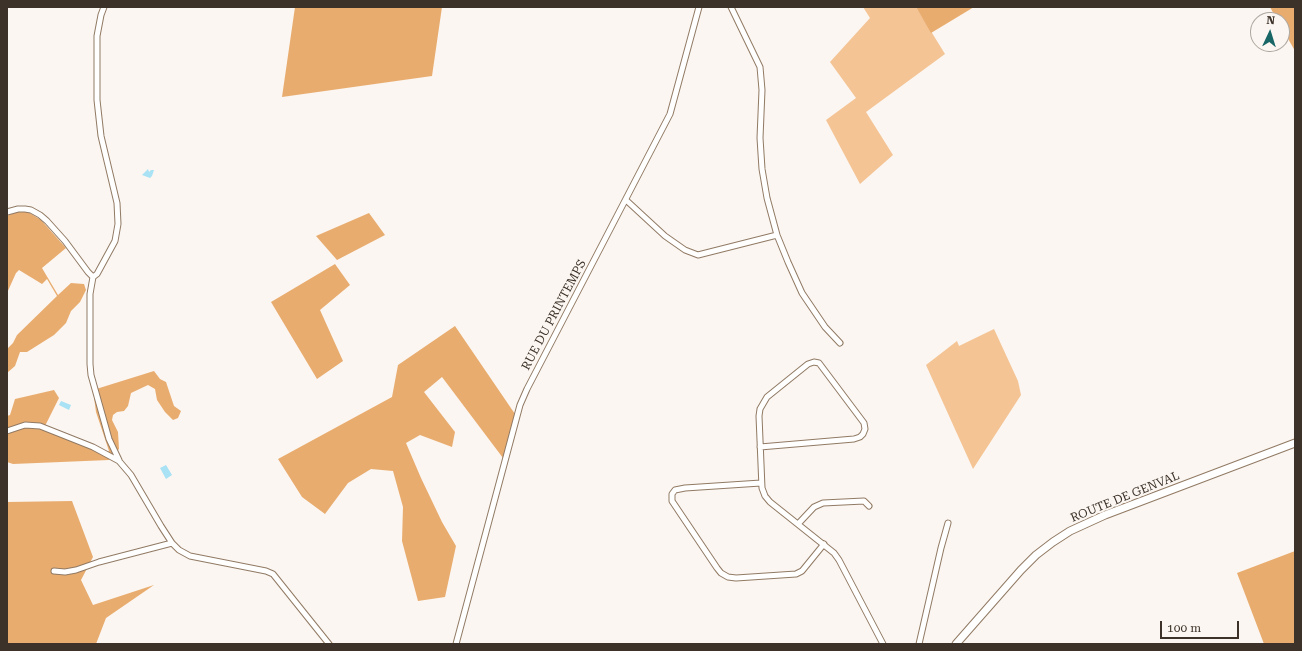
<!DOCTYPE html>
<style>
body{margin:0}
#map{position:relative;width:1302px;height:651px;overflow:hidden;background:#fbf6f1;font-family:"Roboto Serif",serif}
canvas{display:block}
.frame{position:absolute;inset:0;border:8px solid #3c3229;pointer-events:none}
.north{position:absolute;left:1250px;top:12px;width:40px;height:40px;box-sizing:border-box;background:#fbf6f1;border:1px solid #afa8a1;border-radius:50%;rotate:4deg;font-size:11px;font-weight:700;line-height:16px;text-align:center;color:#3c3229}
.north::after{content:'';display:block;margin:auto;width:14px;height:18px;background:#186666;clip-path:polygon(50% 0,100% 100%,50% 72%,0 100%)}
.scale{position:absolute;left:1160px;top:621px;width:79px;height:18px;box-sizing:border-box;border:2px solid #3c3229;border-top:0;padding-left:5px;font-size:12px;line-height:14px;white-space:nowrap;color:#3c3229;-webkit-text-stroke:3px #fbf6f1;paint-order:stroke}
</style>
<div id="map">
<canvas width="1302" height="651"></canvas>
<div class="frame"></div>
<div class="north">N</div>
<div class="scale">100 m</div>
</div>
<script>
const ctx = document.querySelector('canvas').getContext('2d');
ctx.lineJoin = 'round';
function fillPath(path, color) { ctx.fillStyle = color; ctx.fill(path, 'evenodd'); }
const toPath = rows => new Path2D(rows.map(r => 'M' + r).join(''));
function stroke(path, color, width, dash) { ctx.strokeStyle = color; ctx.lineWidth = width; ctx.lineCap = dash ? 'butt' : 'round'; ctx.setLineDash(dash || []); ctx.stroke(path); }
function write(font, color, halo, rows, align = 'center') {
  ctx.font = font + ' "Roboto Serif",serif'; ctx.lineWidth = 4; ctx.setLineDash([]); ctx.textBaseline = 'middle'; ctx.strokeStyle = halo; ctx.fillStyle = color; for (const [text, x, y, turn = 0] of rows) {
    ctx.save(); ctx.translate(x, y); ctx.rotate((+turn || 0) * Math.PI / 180); ctx.textAlign = isNaN(turn) ? turn : align; if (halo) ctx.strokeText(text, 0, 0); ctx.fillText(text, 0, 0); ctx.restore();
  }
}
fillPath(toPath([
 [863,7,916,7,945,54,866,112,893,155,860,184,826,120,856,98,830,62,870,18],
 [994,329,1018,381,1021,395,973,469,926,365,957,341,959,346]
]), '#f4c495');
fillPath(toPath([
 [295,7,442,7,432,76,282,97],
 [916,7,974,7,931,33],
 [1270,7,1295,7,1295,51,1282,28,1282,20,1277,20],
 [17,211,28,212,41,220,66,248,42,268,58,295,71,283,84,284,86,290,80,302,71,311,66,323,54,335,27,352,20,352,15,366,7,373,7,349,13,343,17,335,57,296,47,279,42,284,19,270,16,273,7,293,7,216],
 [369,213,385,235,337,260,316,236],
 [335,264,350,285,320,310,343,361,317,379,271,302],
 [455,326,515,414,503,458,442,377,424,392,455,432,452,447,420,435,406,443,421,478,442,522,456,546,445,597,418,601,402,541,403,507,393,471,371,469,348,483,325,514,302,497,278,459,392,397,398,365],
 [154,371,160,379,166,382,174,406,181,411,178,418,173,420,165,412,157,400,155,389,148,385,131,393,128,406,124,411,117,412,113,415,112,420,118,432,119,449,109,460,13,464,7,462,7,416,10,415,15,399,54,390,59,398,43,430,62,436,102,454,109,451,96,412,93,390],
 [72,501,93,557,81,580,93,605,154,585,106,618,96,644,7,644,7,502],
 [1295,551,1295,644,1264,644,1237,573]
]), '#e9ac6f');
fillPath(toPath([
 [148,169,149,172,151,170,154,170,152,176,150,178,142,175],
 [61,401,71,405,69,410,59,405],
 [166,465,172,475,166,479,160,468]
]), '#a9e1f5');
const minor = toPath([
 [731,7,760,67,762,90,760,138,762,169,767,198,777,235,788,262,802,293,825,327,840,343],
 [626,200,665,236,685,250,698,255,777,235],
 [7,212,18,209,25,209,31,210,40,215,47,221,65,241,88,272,93,277],
 [93,277,97,274,115,241,118,224,117,203,101,136,97,100,97,36,101,15,104,7],
 [93,277,90,294,90,364,91,375,109,439,119,460],
 [7,431,25,425,40,426,93,447,119,461,131,475,161,526,172,543,179,550,190,556,266,571,273,574,329,644],
 [760,447,854,439,860,437,863,434,865,429,864,423,819,363,814,362,808,364,767,397,760,409,759,416,762,488,765,496,770,502,834,553,839,560,883,644],
 [761,483,685,488,675,490,672,494,672,501,717,568,721,573,728,577,736,578,796,574,802,571,824,544],
 [798,524,814,507,823,503,864,501,869,506],
 [54,571,65,572,76,570,99,562,172,543],
 [456,644,520,405,527,389,670,114,699,7],
 [919,644,941,548,948,523]
]);
const secondary = toPath([
 [956,644,1021,570,1036,555,1053,542,1070,531,1105,515,1295,443]
]);
stroke(minor, '#917a64', 7);
stroke(secondary, '#917a64', 9);
stroke(minor, '#fff', 5);
stroke(secondary, '#fff', 7);
write('12px', '#3c3229', '#fbf6f1', [
 ["RUE DU PRINTEMPS",554,315,-62],
 ["ROUTE DE GENVAL",1125,497,-22]
]);
</script>
